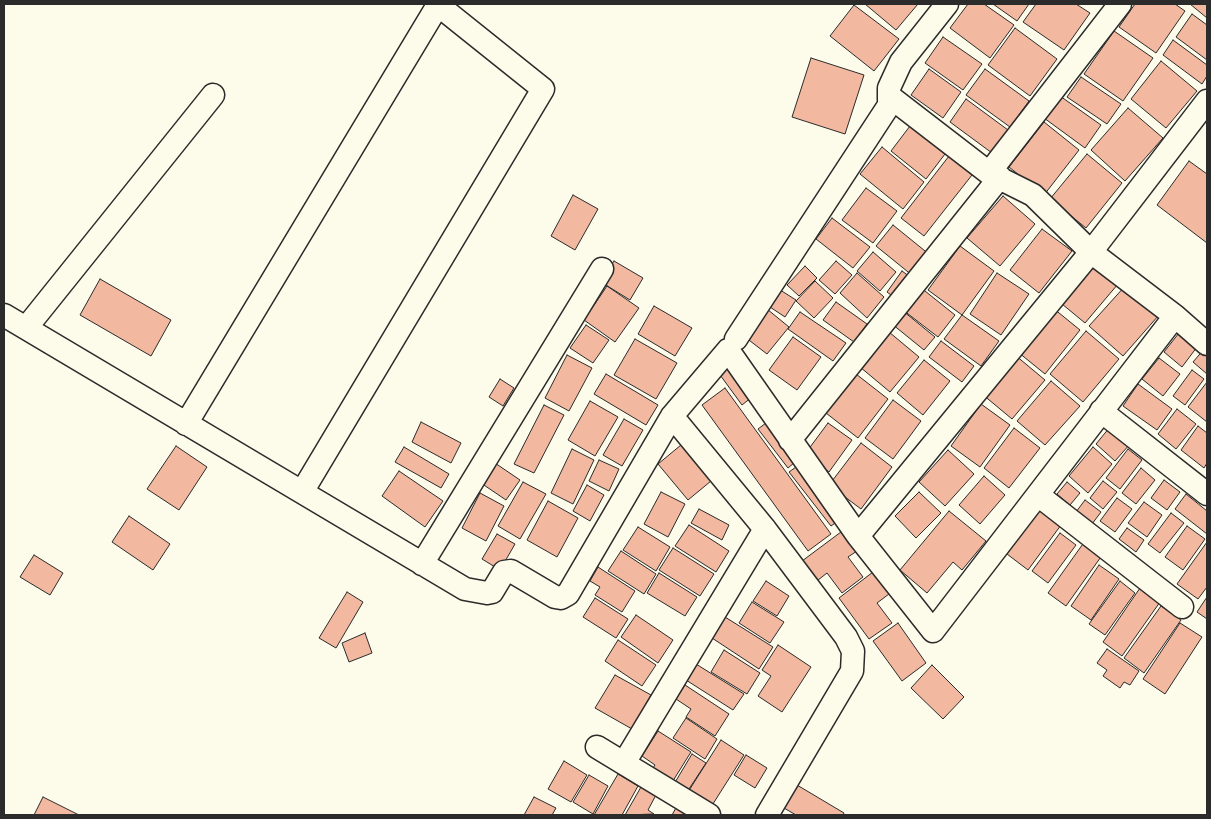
<!DOCTYPE html>
<style>
body{margin:0}
#map{position:relative;width:1211px;height:819px;overflow:hidden;background:#fdfbea;font-family:Spectral,serif}
canvas{display:block}
.frame{position:absolute;inset:0;border:5px solid #2b2b2b;pointer-events:none}
</style>
<div id="map">
<canvas width="1211" height="819"></canvas>
<div class="frame"></div>
</div>
<script>
const ctx = document.querySelector('canvas').getContext('2d');
ctx.lineJoin = 'round';
function fillPath(path, color) { ctx.fillStyle = color; ctx.fill(path, 'evenodd'); }
const toPath = rows => new Path2D(rows.map(r => 'M' + r).join(''));
function stroke(path, color, width, dash) { ctx.strokeStyle = color; ctx.lineWidth = width; ctx.lineCap = dash ? 'butt' : 'round'; ctx.setLineDash(dash || []); ctx.stroke(path); }
const building = toPath([
 [865,4,918,4,896,30,865,4],
 [968,4,984,4,1014,25,990,58,950,28,968,4],
 [993,4,1029,4,1017,21,993,4],
 [1036,4,1076,4,1090,13,1064,50,1023,22,1036,4],
 [1135,4,1175,4,1185,11,1156,53,1119,27,1135,4],
 [1190,4,1207,4,1207,18,1190,4],
 [854,5,899,39,874,71,830,36,854,5],
 [1192,14,1207,25,1207,60,1176,37,1192,14],
 [1015,28,1057,59,1030,96,988,65,1015,28],
 [1114,31,1153,58,1123,101,1084,74,1114,31],
 [943,37,982,64,963,90,925,63,943,37],
 [1173,40,1207,65,1207,76,1202,84,1163,55,1173,40],
 [811,58,864,75,845,134,792,117,811,58],
 [1161,61,1197,91,1166,128,1131,99,1161,61],
 [929,69,961,92,943,118,911,95,929,69],
 [985,69,1029,101,1010,127,966,95,985,69],
 [1081,77,1121,104,1107,124,1067,97,1081,77],
 [1060,96,1101,125,1085,148,1044,118,1060,96],
 [966,99,1008,130,992,153,950,122,966,99],
 [1128,108,1163,138,1125,181,1091,150,1128,108],
 [1044,122,1079,150,1044,195,1009,167,1044,122],
 [910,126,945,154,926,179,891,151,910,126],
 [882,147,924,182,903,209,860,174,882,147],
 [1087,154,1122,183,1086,228,1050,199,1087,154],
 [949,156,972,175,924,236,901,218,949,156],
 [1189,161,1207,174,1207,243,1157,205,1189,161],
 [866,188,897,211,873,243,842,220,866,188],
 [573,195,598,209,575,250,551,236,573,195],
 [1003,196,1035,224,1000,266,967,238,1003,196],
 [832,218,870,247,853,268,816,239,832,218],
 [893,225,930,255,913,276,876,246,893,225],
 [1042,229,1072,251,1039,293,1010,270,1042,229],
 [960,246,994,271,962,315,928,290,960,246],
 [873,252,896,272,880,291,857,271,873,252],
 [1089,259,1118,284,1085,323,1056,299,1089,259],
 [614,261,643,278,630,300,601,282,614,261],
 [836,261,852,275,835,294,819,280,836,261],
 [805,266,817,278,799,296,787,285,805,266],
 [902,271,910,277,895,298,887,292,902,271],
 [857,273,884,297,867,318,840,293,857,273],
 [997,273,1029,294,1001,335,970,314,997,273],
 [100,279,171,320,151,356,80,315,100,279],
 [815,281,833,298,814,318,796,301,815,281],
 [1126,285,1159,315,1123,356,1089,326,1126,285],
 [607,286,639,308,615,342,584,320,607,286],
 [920,287,955,315,938,337,903,310,920,287],
 [777,288,796,300,785,317,767,305,777,288],
 [836,302,867,324,854,342,823,320,836,302],
 [1048,304,1080,330,1045,374,1013,348,1048,304],
 [654,306,692,328,675,356,638,334,654,306],
 [767,309,789,327,767,354,745,337,767,309],
 [903,311,935,337,924,350,892,324,903,311],
 [800,312,846,343,833,361,788,329,800,312],
 [962,315,999,341,981,366,944,339,962,315],
 [586,325,609,340,593,363,570,348,586,325],
 [1086,331,1119,359,1083,402,1050,374,1086,331],
 [889,332,919,357,890,392,860,367,889,332],
 [1179,333,1197,347,1182,367,1164,352,1179,333],
 [793,337,821,357,797,390,769,370,793,337],
 [635,339,677,363,656,399,614,375,635,339],
 [941,341,974,366,962,382,929,357,941,341],
 [1205,348,1207,350,1207,374,1193,362,1205,348],
 [567,355,592,368,569,411,545,398,567,355],
 [1015,355,1045,380,1012,419,982,394,1015,355],
 [1159,358,1180,374,1163,396,1142,379,1159,358],
 [726,360,752,397,742,405,715,368,726,360],
 [924,360,950,381,923,415,897,393,924,360],
 [1192,370,1204,379,1185,405,1173,396,1192,370],
 [606,374,658,405,646,425,594,394,606,374],
 [856,374,888,399,858,438,826,413,856,374],
 [500,379,514,388,503,406,489,397,500,379],
 [1051,381,1080,406,1045,445,1017,421,1051,381],
 [1207,382,1207,422,1188,407,1207,382],
 [1138,384,1172,409,1157,430,1123,406,1138,384],
 [725,388,831,534,808,551,702,405,725,388],
 [893,400,921,421,893,459,865,438,893,400],
 [590,401,618,417,595,456,568,440,590,401],
 [981,404,1010,425,980,467,951,446,981,404],
 [544,405,564,415,534,473,514,464,544,405],
 [1177,409,1196,424,1176,449,1158,434,1177,409],
 [624,419,643,430,622,466,603,455,624,419],
 [421,422,461,443,451,463,412,442,421,422],
 [766,423,795,462,788,468,758,429,766,423],
 [828,423,852,440,829,472,805,454,828,423],
 [1198,426,1207,433,1207,463,1204,468,1181,450,1198,426],
 [1110,427,1130,444,1115,461,1096,444,1110,427],
 [1014,428,1040,448,1009,488,984,468,1014,428],
 [861,443,892,467,861,509,829,485,861,443],
 [681,445,711,481,688,500,658,464,681,445],
 [176,446,207,467,179,510,147,489,176,446],
 [404,447,449,474,441,488,395,462,404,447],
 [1093,447,1112,464,1088,493,1069,476,1093,447],
 [572,449,594,460,573,504,551,493,572,449],
 [1128,449,1142,460,1120,489,1106,478,1128,449],
 [948,450,974,474,945,506,919,482,948,450],
 [599,460,619,469,609,491,589,481,599,460],
 [492,461,520,480,506,500,478,481,492,461],
 [796,467,838,521,831,526,789,472,796,467],
 [1141,468,1155,480,1136,504,1122,493,1141,468],
 [399,471,443,501,425,527,382,496,399,471],
 [984,476,1005,495,980,524,959,505,984,476],
 [1164,480,1180,492,1167,510,1151,498,1164,480],
 [1103,481,1117,492,1103,509,1090,498,1103,481],
 [523,482,546,494,520,539,498,526,523,482],
 [1067,482,1080,493,1070,505,1057,494,1067,482],
 [587,485,604,495,590,521,573,511,587,485],
 [661,492,685,504,668,537,644,524,661,492],
 [919,492,941,513,916,538,895,516,919,492],
 [480,493,504,506,486,541,462,528,480,493],
 [1186,494,1207,511,1207,534,1175,509,1186,494],
 [1117,498,1132,509,1115,532,1100,521,1117,498],
 [1085,500,1101,512,1092,524,1076,512,1085,500],
 [548,501,578,518,557,557,527,540,548,501],
 [1144,502,1162,515,1147,537,1128,523,1144,502],
 [1039,508,1061,525,1028,570,1007,554,1039,508],
 [699,509,729,525,722,540,691,523,699,509],
 [949,511,986,541,962,570,953,562,927,593,900,570,949,511],
 [1171,513,1184,523,1160,553,1148,544,1171,513],
 [129,516,170,544,153,570,112,542,129,516],
 [689,525,729,551,716,572,675,546,689,525],
 [1187,526,1205,539,1183,570,1165,557,1187,526],
 [638,527,670,547,656,571,623,550,638,527],
 [1127,528,1144,540,1136,552,1119,539,1127,528],
 [845,529,860,549,848,557,863,577,842,593,827,573,813,584,798,564,845,529],
 [1060,533,1076,545,1048,583,1032,571,1060,533],
 [497,534,515,544,500,570,482,559,497,534],
 [1085,541,1103,554,1066,606,1048,593,1085,541],
 [1207,542,1207,587,1198,599,1177,584,1207,542],
 [673,548,714,574,700,596,659,570,673,548],
 [621,551,656,574,644,594,608,571,621,551],
 [34,555,63,573,50,595,20,577,34,555],
 [1099,565,1119,579,1091,620,1071,606,1099,565],
 [598,567,635,591,622,612,595,595,600,587,590,581,598,567],
 [873,572,889,594,877,603,892,623,869,639,839,598,873,572],
 [659,573,697,597,685,616,647,593,659,573],
 [766,581,789,596,777,616,753,601,766,581],
 [1120,581,1135,593,1105,635,1089,624,1120,581],
 [1140,588,1160,602,1122,656,1103,642,1140,588],
 [347,592,363,602,336,648,319,638,347,592],
 [1207,597,1207,619,1197,612,1207,597],
 [595,598,628,619,616,638,583,617,595,598],
 [752,602,784,622,770,643,739,623,752,602],
 [1161,606,1181,620,1144,673,1124,658,1161,606],
 [636,615,673,640,658,663,621,637,636,615],
 [725,617,773,647,759,669,712,638,725,617],
 [898,623,926,663,902,681,873,641,898,623],
 [1180,623,1202,637,1165,694,1143,679,1180,623],
 [365,633,372,653,349,662,342,643,365,633],
 [618,640,656,665,642,686,605,661,618,640],
 [778,645,811,667,782,712,758,696,771,676,762,670,778,645],
 [1107,649,1139,671,1130,685,1124,682,1120,688,1103,676,1107,670,1097,663,1107,649],
 [724,650,760,673,747,694,711,672,724,650],
 [696,664,744,694,733,710,686,680,696,664],
 [932,665,964,697,943,719,911,688,932,665],
 [615,675,651,695,632,729,595,708,615,675],
 [685,685,729,714,715,736,686,717,691,709,676,699,685,685],
 [686,718,717,739,705,759,673,738,686,718],
 [658,731,691,752,671,784,651,771,655,765,642,756,658,731],
 [721,740,744,755,711,807,688,792,721,740],
 [692,754,706,763,687,792,674,784,692,754],
 [746,755,767,768,755,788,734,775,746,755],
 [564,761,587,775,571,802,548,789,564,761],
 [618,774,638,786,622,815,594,815,618,774],
 [589,775,608,786,593,814,573,802,589,775],
 [797,785,844,813,843,815,796,815,784,808,797,785],
 [641,787,656,795,648,810,654,814,625,815,641,787],
 [43,797,79,815,34,815,43,797],
 [534,797,556,808,552,815,524,815,534,797],
 [677,806,687,811,685,815,672,815,677,806]
]);
fillPath(building, '#f2b8a0');
stroke(building, '#2b2b2b', 1);
const street = toPath([
 [947,4,901,62,889,88,889,100,893,99,989,173,1033,195,1091,252,1175,316,1207,344],
 [989,173,1120,4],
 [4,315,465,589,487,593,492,592,504,572,511,571,555,597,561,598,568,594,672,416,728,350,858,536,933,631,1175,316],
 [26,328,213,95],
 [736,339,893,99],
 [1101,411,1207,494],
 [672,416,765,529,846,637,853,651,852,671,767,815],
 [186,424,438,5,543,89,302,492],
 [790,440,1000,177],
 [1038,495,1182,607],
 [858,536,1091,252,1207,101],
 [422,564,602,269],
 [597,747,709,815],
 [624,763,765,529]
]);
stroke(street, '#2b2b2b', 25);
stroke(street, '#fdfbea', 22);
</script>
